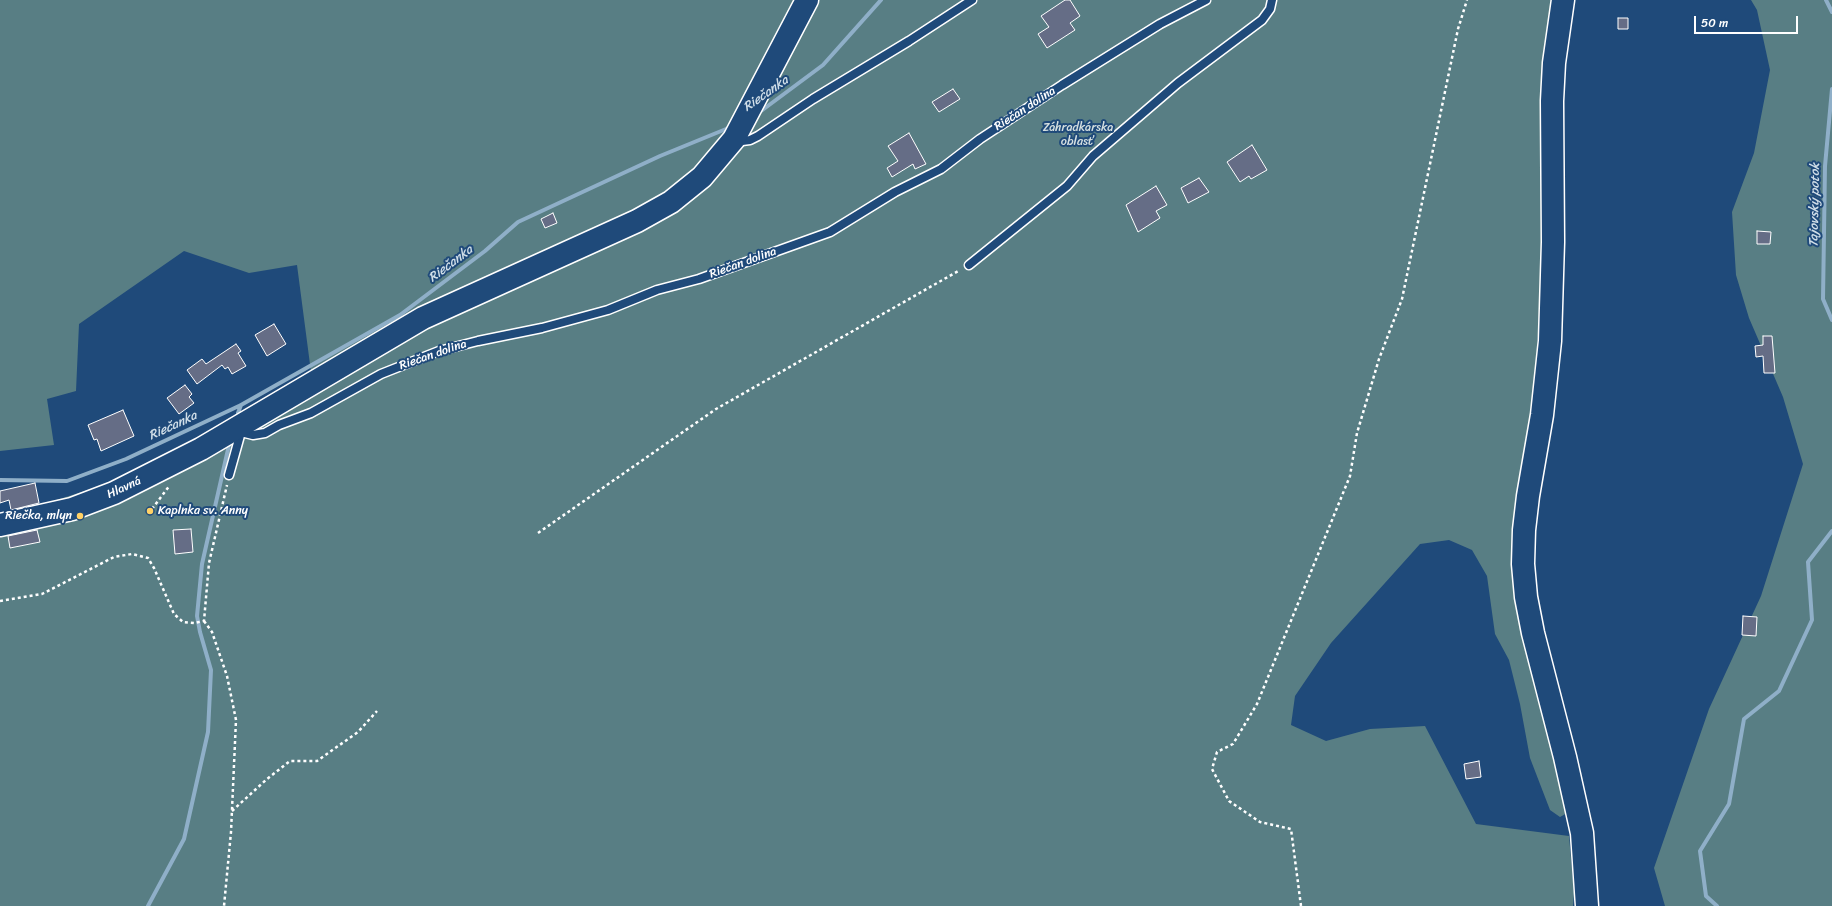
<!DOCTYPE html>
<meta charset="utf-8">
<style>
body{margin:0}
#map{position:relative;width:1832px;height:906px;overflow:hidden;background:#1f4a7a;font-family:Sriracha,sans-serif}
canvas{display:block}
.scale{position:absolute;left:1694px;top:16px;width:104px;height:18px;box-sizing:border-box;border:2px solid #fff;border-top:0;padding-left:5px;font-size:12px;line-height:14px;white-space:nowrap;color:#fff;-webkit-text-stroke:3px #1f4a7a;paint-order:stroke}
</style>
<div id="map">
<canvas width="1832" height="906"></canvas>
<div class="scale">50 m</div>
</div>
<script>
const ctx = document.querySelector('canvas').getContext('2d');
ctx.lineJoin = 'round';
function fillPath(path, color) { ctx.fillStyle = color; ctx.fill(path, 'evenodd'); }
const toPath = rows => new Path2D(rows.map(r => 'M' + r).join(''));
function stroke(path, color, width, dash) { ctx.strokeStyle = color; ctx.lineWidth = width; ctx.lineCap = dash ? 'butt' : 'round'; ctx.setLineDash(dash || []); ctx.stroke(path); }
function write(font, color, halo, rows, align = 'center') {
  ctx.font = font + ' Sriracha,sans-serif'; ctx.lineWidth = 4; ctx.setLineDash([]); ctx.textBaseline = 'middle'; ctx.strokeStyle = halo; ctx.fillStyle = color; for (const [text, x, y, turn = 0] of rows) {
    ctx.save(); ctx.translate(x, y); ctx.rotate((+turn || 0) * Math.PI / 180); ctx.textAlign = isNaN(turn) ? turn : align; if (halo) ctx.strokeText(text, 0, 0); ctx.fillText(text, 0, 0); ctx.restore();
  }
}
fillPath(toPath([
 [0,0,1554,0,1543,64,1544,244,1532,425,1515,562,1523,638,1569,812,1560,817,1550,810,1530,758,1520,704,1509,660,1495,634,1487,576,1472,550,1449,540,1420,544,1331,643,1295,696,1291,725,1326,741,1370,729,1425,726,1476,824,1569,836,1574,893,1573,906,0,906,0,518,116,481,243,423,276,392,311,372,297,265,249,273,184,251,79,324,76,391,47,399,54,445,0,451],
 [1751,0,1832,0,1832,906,1665,906,1654,868,1709,709,1761,596,1803,464,1783,397,1749,318,1736,275,1732,212,1754,153,1770,70,1757,10]
]), '#587e84');
stroke(toPath([
 [1826,0,1832,12],
 [1832,89,1825,166,1823,299,1832,320],
 [757,114,823,65,881,0],
 [238,413,241,405],
 [0,480,67,481,126,459,241,405,400,315,485,251,518,222,660,156,731,127],
 [148,906,184,839,208,732,211,670,200,632,197,616,202,564,229,445],
 [1717,906,1706,896,1700,851,1729,804,1744,719,1779,691,1812,620,1808,562,1832,531]
]), '#8fafc8', 4);
const building = toPath([
 [1065,0,1070,0,1080,16,1070,23,1075,30,1047,48,1038,34,1049,27,1041,16,1065,0],
 [1618,18,1628,18,1628,29,1618,29,1618,18],
 [953,89,960,99,939,112,932,102,953,89],
 [909,133,926,164,915,169,913,164,892,177,887,168,898,161,888,146,909,133],
 [1252,145,1267,170,1251,179,1249,176,1240,182,1227,162,1252,145],
 [1199,178,1209,192,1188,203,1181,188,1199,178],
 [1156,186,1167,205,1156,211,1160,218,1138,232,1126,205,1156,186],
 [553,213,557,223,545,228,541,219,553,213],
 [1757,231,1771,232,1770,244,1757,244,1757,231],
 [274,324,286,344,267,356,255,335,274,324],
 [1763,336,1772,336,1775,373,1764,373,1763,356,1756,357,1755,346,1763,345,1763,336],
 [236,344,241,351,238,353,246,366,232,374,228,367,225,369,222,365,197,384,187,370,202,359,206,364,236,344],
 [185,385,192,394,189,397,194,403,179,414,167,398,185,385],
 [123,410,134,436,101,451,97,439,94,440,88,425,123,410],
 [35,483,39,503,11,510,9,500,0,503,0,491,35,483],
 [191,529,193,552,175,554,173,530,191,529],
 [37,530,40,542,10,548,8,536,37,530],
 [1743,616,1757,617,1756,636,1742,635,1743,616],
 [1479,761,1481,777,1466,779,1464,764,1479,761]
]);
fillPath(building, '#656d86');
stroke(building, '#fff', 1);
const lane = toPath([
 [735,139,742,141,750,140,758,136,813,99,909,41,972,0],
 [969,265,1067,186,1093,156,1178,83,1262,20,1270,9,1272,0],
 [241,432,253,435,265,433,279,425,311,413,381,374,439,351,478,341,542,328,608,310,657,290,699,279,830,232,895,192,941,169,980,139,1062,85,1160,24,1206,0],
 [229,475,241,432,240,430]
]);
const secondary = toPath([
 [1563,0,1554,63,1552,101,1553,242,1550,341,1542,415,1528,496,1524,530,1523,564,1526,597,1533,633,1565,757,1582,833,1587,906],
 [0,525,72,509,114,493,201,449,423,318,637,221,671,202,702,177,734,139,807,0]
]);
stroke(lane, '#fff', 11);
stroke(secondary, '#fff', 25);
stroke(toPath([
 [152,509,170,485],
 [538,533,716,409,960,270],
 [0,601,42,594,114,557,132,554,148,558,154,568,174,614,183,622,194,623,204,621,209,563,227,485],
 [204,621,212,632,227,676,236,720,231,832,224,906],
 [232,811,267,779,290,761,317,761,358,732,377,711],
 [1301,906,1291,829,1260,822,1229,801,1212,769,1217,752,1233,744,1257,704,1350,476,1357,433,1379,359,1402,299,1458,29,1467,0]
]), '#fff', 2.5, [3, 3]);
stroke(lane, '#1f4a7a', 8);
stroke(secondary, '#1f4a7a', 22);
for (const [x, y, r, color] of [
 [150,511,4,"#ffd166"],
 [80,516,4,"#ffd166"]
]) { const dot = new Path2D(); dot.arc(x, y, r, 0, 2 * Math.PI); ctx.fillStyle = color; ctx.fill(dot); stroke(dot, '#1f4a7a', 1.5); }
write('12px', '#fff', '#1f4a7a', [
 ["Riečan dolina",1025,109,-33],
 ["Riečan dolina",743,263,-20],
 ["Riečan dolina",433,355,-19],
 ["Hlavná",124,488,-25]
]);
write('12px', '#d5dfe0', '#1f4a7a', [
 ["Záhradkárska",1078,128],
 ["oblasť",1078,142]
]);
write('12px', '#fff', '#1f4a7a', [
 ["Kaplnka sv. Anny",158,511],
 ["Riečka, mlyn",72,516,"right"]
], 'left');
write('italic 13px', '#d0dee8', '#1f4a7a', [
 ["Riečanka",766,94,-35],
 ["Tajovský potok",1815,205,-89],
 ["Riečanka",451,264,-37],
 ["Riečanka",173,426,-25]
]);
</script>
